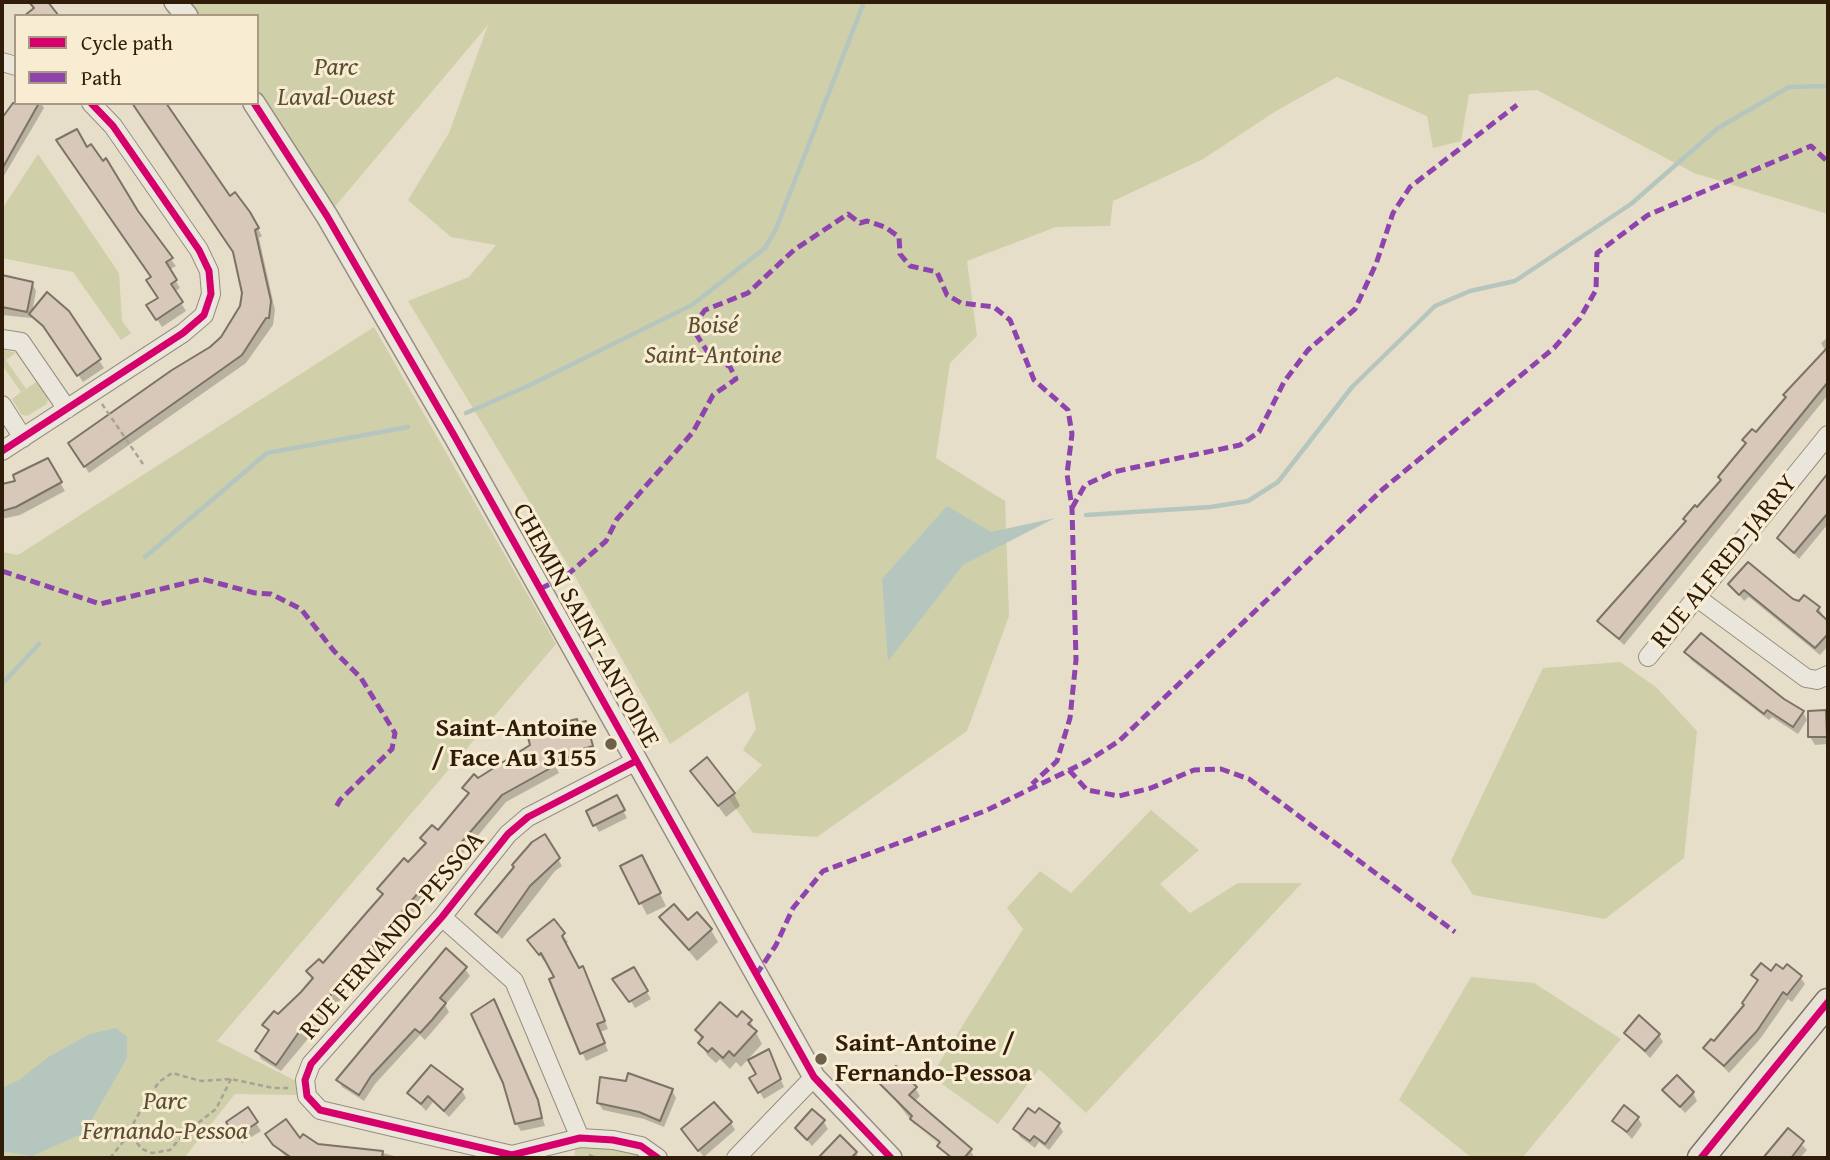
<!DOCTYPE html>
<meta charset="utf-8">
<style>
body{margin:0}
#map{position:relative;width:1830px;height:1160px;overflow:hidden;background:#e7dec9;font-family:"Gentium Book Plus",serif}
canvas{display:block}
.frame{position:absolute;inset:0;border:4px solid #2f1c09;pointer-events:none}
.legend{position:absolute;left:14px;top:14px;width:245px;height:91px;box-sizing:border-box;background:#f8ecd3;border:2px solid #a89982;margin:0;padding:9px 12px;list-style:none;font-size:21px;color:#2f1c09}
.legend li{display:flex;align-items:center;gap:14px;height:35px}
.legend b{width:35px;border:2px solid #a89982}
</style>
<div id="map">
<canvas width="1830" height="1160"></canvas>
<div class="frame"></div>
<ul class="legend">
<li><b style="height:9px;background:#d6006c"></b>Cycle path</li>
<li><b style="height:9px;background:#8e44ad"></b>Path</li>
</ul>
</div>
<script>
const ctx = document.querySelector('canvas').getContext('2d');
ctx.lineJoin = 'round';
function fillPath(path, color) { ctx.fillStyle = color; ctx.fill(path, 'evenodd'); }
const toPath = rows => new Path2D(rows.map(r => 'M' + r).join(''));
function stroke(path, color, width, dash) { ctx.strokeStyle = color; ctx.lineWidth = width; ctx.lineCap = dash ? 'butt' : 'round'; ctx.setLineDash(dash || []); ctx.stroke(path); }
function write(font, color, halo, rows, align = 'center') {
  ctx.font = font + ' "Gentium Book Plus",serif'; ctx.lineWidth = 6; ctx.setLineDash([]); ctx.textBaseline = 'middle'; ctx.strokeStyle = halo; ctx.fillStyle = color; for (const [text, x, y, turn = 0] of rows) {
    ctx.save(); ctx.translate(x, y); ctx.rotate((+turn || 0) * Math.PI / 180); ctx.textAlign = isNaN(turn) ? turn : align; if (halo) ctx.strokeText(text, 0, 0); ctx.fillText(text, 0, 0); ctx.restore();
  }
}
fillPath(toPath([
 [175,2,1828,2,1828,214,1694,173,1537,90,1469,94,1461,141,1433,148,1427,116,1337,77,1276,111,1203,159,1113,201,1110,226,1056,227,967,261,977,336,950,363,936,458,1005,501,1009,616,967,731,817,837,753,833,729,799,762,765,743,750,756,729,748,691,670,744,577,580,408,301,469,277,496,245,451,237,408,200,449,133,488,25,327,216,257,103,257,16,187,16],
 [38,154,119,273,122,321,131,333,121,340,73,272,2,258,2,209],
 [374,327,556,644,217,1041,302,1084,301,1095,235,1094,184,1158,2,1158,2,552,18,555],
 [2,349,16,353,6,360,26,389,36,382,48,397,47,404,27,416,21,414,12,399,21,392,2,365],
 [1620,662,1656,687,1697,731,1684,858,1605,919,1473,895,1451,861,1543,668],
 [1151,810,1199,850,1160,884,1190,913,1238,883,1302,883,1086,1113,1039,1069,998,1124,931,1076,1023,929,1007,908,1040,871,1071,893],
 [1471,977,1534,983,1621,1039,1522,1158,1472,1158,1399,1100],
 [577,1141,647,1152,646,1158,574,1158]
]), '#cfcfaa');
fillPath(toPath([
 [947,506,991,532,1055,518,963,565,888,661,882,579],
 [116,1028,127,1037,127,1058,84,1133,32,1156,2,1151,2,1088,19,1080,50,1056,90,1034]
]), '#b5c6be');
fillPath(toPath([
 [16,102,41,103,44,108,2,179,2,121],
 [58,141,87,150,176,266,169,270,180,288,174,292,186,311,162,327,153,313,159,299,153,278,111,213,83,181],
 [229,198,249,213,262,236,259,238,275,310,273,325,246,363,89,473,75,451,211,349,222,338,242,306,243,293],
 [9,279,32,283,36,291,32,313,68,312,104,368,83,382,50,333,32,315,31,318,2,315,2,280],
 [1828,337,1828,395,1624,645,1599,621,1722,481,1826,352,1821,343],
 [47,460,65,491,20,515,2,519,2,485,17,482],
 [1828,473,1828,524,1799,559,1779,538],
 [1730,584,1819,609,1828,623,1828,646,1820,655,1749,597,1744,601],
 [1686,652,1783,701,1803,712,1807,720,1798,734,1772,717,1769,720,1691,660],
 [1828,711,1828,744,1815,745,1810,737,1810,712],
 [586,723,596,754,575,759,576,764,557,769,559,773,506,802,281,1071,261,1059,257,1051,269,1033,264,1025,278,1017,303,993,312,979,308,971,323,966,383,896,379,889,426,845,422,838,438,832,469,796,464,788],
 [692,771,734,794,740,806,726,817],
 [616,797,627,818,599,832,588,812],
 [544,836,562,866,555,871,502,939,477,914],
 [622,867,648,869,666,906,647,915],
 [661,918,711,930,718,942,697,961],
 [553,922,568,942,565,945,579,970,586,976,608,1029,600,1032,608,1051,586,1061,551,980,557,978,546,959,544,961,534,948],
 [465,969,470,976,445,1005,449,1012,425,1040,420,1035,375,1084,364,1101,342,1087,338,1080],
 [633,969,651,999,635,1008,629,998,626,1000,614,980],
 [1771,973,1800,977,1805,984,1792,1002,1788,999,1760,1039,1729,1073,1705,1048,1714,1044,1745,1006,1758,983,1753,976],
 [750,1021,762,1044,741,1067,736,1062,730,1069,720,1059,716,1063,707,1055,697,1030],
 [1626,1033,1659,1035,1663,1042,1650,1058],
 [772,1058,784,1087,764,1099,751,1078],
 [431,1067,462,1091,466,1098,449,1117,433,1102,426,1111,409,1093],
 [629,1075,672,1090,676,1098,664,1127,644,1119,603,1110,598,1103,627,1083],
 [882,1084,915,1088,920,1096,914,1102,970,1150,975,1158,949,1158,940,1145,916,1126,946,1149,948,1146,915,1121,915,1125],
 [1665,1090,1693,1093,1697,1101,1685,1113],
 [247,1109,261,1131,242,1143,232,1130],
 [540,1110,545,1126,521,1131,516,1123],
 [1638,1118,1642,1125,1632,1139,1614,1121],
 [823,1121,828,1129,812,1146,797,1128],
 [731,1123,735,1130,704,1157,688,1137],
 [1059,1125,1063,1132,1049,1150,1039,1142,1035,1148,1020,1137,1015,1129],
 [1788,1130,1807,1150,1800,1158,1766,1158],
 [271,1142,368,1149,402,1158,287,1158],
 [856,1153,859,1158,827,1158,825,1154]
]), '#0003');
stroke(toPath([
 [466,413,528,386,692,305,765,248,776,229,864,2],
 [1086,515,1211,507,1248,501,1278,482,1352,387,1435,306,1470,291,1515,281,1631,204,1718,128,1789,87,1828,86],
 [145,557,267,453,408,427],
 [2,684,39,644]
]), '#b5c6be', 4.5);
const building = toPath([
 [29,2,48,2,59,16,24,16,34,8,29,2],
 [13,103,39,103,2,169,2,118,13,103],
 [132,103,166,103,230,196,235,192,250,212,259,228,255,230,271,301,269,318,266,318,242,355,84,467,68,443,172,370,210,347,221,337,240,306,242,293,233,252,132,103],
 [77,129,87,147,91,144,103,161,106,158,138,211,173,258,166,262,177,280,171,284,183,302,156,320,146,305,158,298,146,280,151,277,56,140,77,129],
 [2,275,33,282,27,312,2,307,2,275],
 [47,292,69,311,101,359,77,376,43,326,29,314,47,292],
 [1828,347,1828,382,1619,639,1597,621,1686,521,1683,519,1695,505,1697,507,1721,480,1718,477,1746,443,1742,440,1752,429,1756,432,1786,397,1783,395,1828,347],
 [48,458,62,482,16,507,2,511,2,484,15,481,13,475,48,458],
 [1828,473,1828,513,1794,553,1777,538,1828,473],
 [1748,562,1793,599,1799,601,1804,595,1820,607,1817,611,1828,621,1828,634,1815,648,1744,590,1739,595,1728,584,1748,562],
 [1701,633,1784,699,1804,711,1793,727,1767,710,1764,714,1684,652,1701,633],
 [1826,710,1827,737,1808,737,1808,711,1826,710],
 [577,719,578,723,586,721,593,746,572,752,573,756,555,761,556,765,502,795,299,1032,276,1065,255,1051,269,1030,262,1025,274,1011,278,1014,301,992,313,978,306,971,319,959,323,963,368,911,383,894,377,889,404,858,408,862,426,843,420,838,432,825,438,830,469,793,462,788,474,774,478,778,530,745,528,737,549,730,548,726,577,719],
 [707,757,735,793,718,806,690,771,707,757],
 [617,795,625,810,593,826,586,811,617,795],
 [545,834,560,858,530,886,497,933,475,914,514,867,512,865,532,842,545,834],
 [642,855,661,893,639,904,620,866,642,855],
 [674,904,688,920,697,912,712,929,689,950,659,917,674,904],
 [554,919,565,933,562,936,579,968,583,966,605,1021,597,1024,605,1043,580,1054,549,979,554,977,541,953,539,955,527,940,554,919],
 [446,948,467,967,440,998,446,1003,432,1020,420,1033,415,1029,371,1076,359,1095,336,1080,446,948],
 [1761,963,1771,971,1776,964,1783,969,1787,964,1802,976,1787,995,1783,992,1757,1031,1724,1066,1703,1048,1711,1039,1714,1041,1744,1005,1742,1003,1758,980,1751,975,1761,963],
 [634,967,648,991,629,1002,612,979,634,967],
 [494,999,538,1100,542,1118,515,1124,503,1083,471,1014,494,999],
 [720,1002,737,1017,742,1011,752,1020,748,1024,757,1031,734,1056,729,1051,723,1058,712,1048,708,1052,698,1043,703,1037,695,1030,720,1002],
 [1639,1015,1660,1034,1645,1051,1624,1033,1639,1015],
 [769,1049,781,1079,758,1093,749,1078,756,1074,748,1060,769,1049],
 [431,1065,463,1089,444,1111,428,1096,421,1104,407,1093,431,1065],
 [896,1066,917,1087,909,1095,972,1149,964,1158,952,1158,937,1146,940,1142,910,1119,912,1116,879,1083,896,1066],
 [628,1073,673,1089,660,1121,639,1112,597,1103,600,1077,626,1081,628,1073],
 [1677,1075,1694,1092,1680,1107,1662,1090,1677,1075],
 [714,1102,732,1122,698,1151,681,1129,714,1102],
 [1624,1105,1639,1117,1627,1132,1612,1121,1624,1105],
 [248,1107,258,1122,236,1137,226,1122,248,1107],
 [1028,1108,1035,1113,1039,1108,1060,1123,1045,1144,1034,1136,1030,1141,1013,1129,1028,1108],
 [812,1109,825,1120,807,1140,795,1128,812,1109],
 [286,1119,300,1138,303,1134,318,1144,383,1151,382,1158,292,1158,273,1145,265,1134,286,1119],
 [1788,1128,1804,1141,1791,1158,1763,1158,1788,1128],
 [840,1135,857,1152,851,1158,818,1158,840,1135]
]);
fillPath(building, '#d7c8b9');
stroke(building, '#7b7366', 2);
const minor = toPath([
 [2,62,16,66],
 [2,339,21,342,67,409],
 [2,405,23,438],
 [2,451,183,333,204,315,211,294,209,271,199,250,113,126,91,103],
 [1696,597,1806,678,1817,680,1828,675],
 [1648,657,1828,435],
 [636,761,528,817,508,834,442,917,311,1064,305,1080,307,1096,320,1110,512,1155,580,1138,613,1140,641,1146,658,1158],
 [442,917,514,981,580,1138],
 [736,1158,814,1077]
]);
const tertiary = toPath([
 [175,2,187,16],
 [254,103,327,216,455,437,814,1077,891,1158]
]);
const primary = toPath([
 [1701,1158,1828,1002]
]);
stroke(minor, '#958e80', 20);
stroke(tertiary, '#958e80', 24);
stroke(primary, '#7b7366', 29);
stroke(toPath([
 [102,404,143,464],
 [231,1079,216,1109,184,1134,170,1150,152,1153,142,1149,132,1137,134,1122,148,1098,159,1082,172,1073,201,1081,231,1079,273,1088,289,1088],
 [589,1155,596,1158],
 [110,1158,132,1131]
]), '#a7a197', 2.5, [5, 3.5]);
stroke(minor, '#ebe6dc', 18);
stroke(tertiary, '#ebe6dc', 21);
stroke(primary, '#e8e2d6', 26);
stroke(toPath([
 [1072,508,1085,485,1113,472,1240,445,1259,432,1284,382,1308,350,1355,309,1376,264,1393,213,1410,187,1517,105],
 [2,571,100,604,202,579,255,593,271,594,301,609,334,651,361,678,395,733,392,749,340,800,335,809],
 [540,589,566,576,606,541,617,519,693,432,713,395,736,379,730,367,707,351,696,334,696,322,705,310,748,293,794,250,848,214,860,223,867,221,885,227,899,237,900,254,910,266,937,272,947,295,961,303,994,307,1010,320,1034,380,1068,410,1072,434,1067,474,1072,508,1076,660,1070,718,1057,761,1032,784],
 [1069,770,1087,790,1119,796,1151,788,1194,770,1221,769,1249,779,1455,932],
 [756,975,776,945,793,908,823,871,985,811,1086,762,1119,741,1383,489,1554,348,1580,318,1596,290,1597,253,1648,215,1811,146,1828,162]
]), '#8e44ad', 5, [10, 5]);
stroke(toPath([
 [254,103,327,216,455,437,814,1077,891,1158],
 [2,451,183,333,204,315,211,294,209,271,199,250,113,126,91,103],
 [636,761,528,817,508,834,442,917,311,1064,305,1080,307,1096,320,1110,512,1155,580,1138,613,1140,641,1146,658,1158],
 [1701,1158,1828,1002]
]), '#d6006c', 7);
for (const [x, y, r, color] of [
 [611,744,7,"#6f604c"],
 [821,1059,7,"#6f604c"]
]) { const dot = new Path2D(); dot.arc(x, y, r, 0, 2 * Math.PI); ctx.fillStyle = color; ctx.fill(dot); stroke(dot, '#f8ecd3', 2.5); }
write('italic 26px', '#594e32', '#f8ecd3', [
 ["Parc",336,68],
 ["Laval-Ouest",336,98],
 ["Boisé",713,326],
 ["Saint-Antoine",713,356],
 ["Parc",165,1102],
 ["Fernando-Pessoa",165,1132]
]);
write('26px', '#2f1c09', '#f8ecd3', [
 ["RUE ALFRED-JARRY",1725,562,-51],
 ["CHEMIN SAINT-ANTOINE",585,626,61],
 ["RUE FERNANDO-PESSOA",393,936,-49]
]);
write('bold 26px', '#2f1c09', '#f8ecd3', [
 ["Saint-Antoine",597,729],
 ["/ Face Au 3155",597,759],
 ["Saint-Antoine /",835,1044,"left"],
 ["Fernando-Pessoa",835,1074,"left"]
], 'right');
</script>
